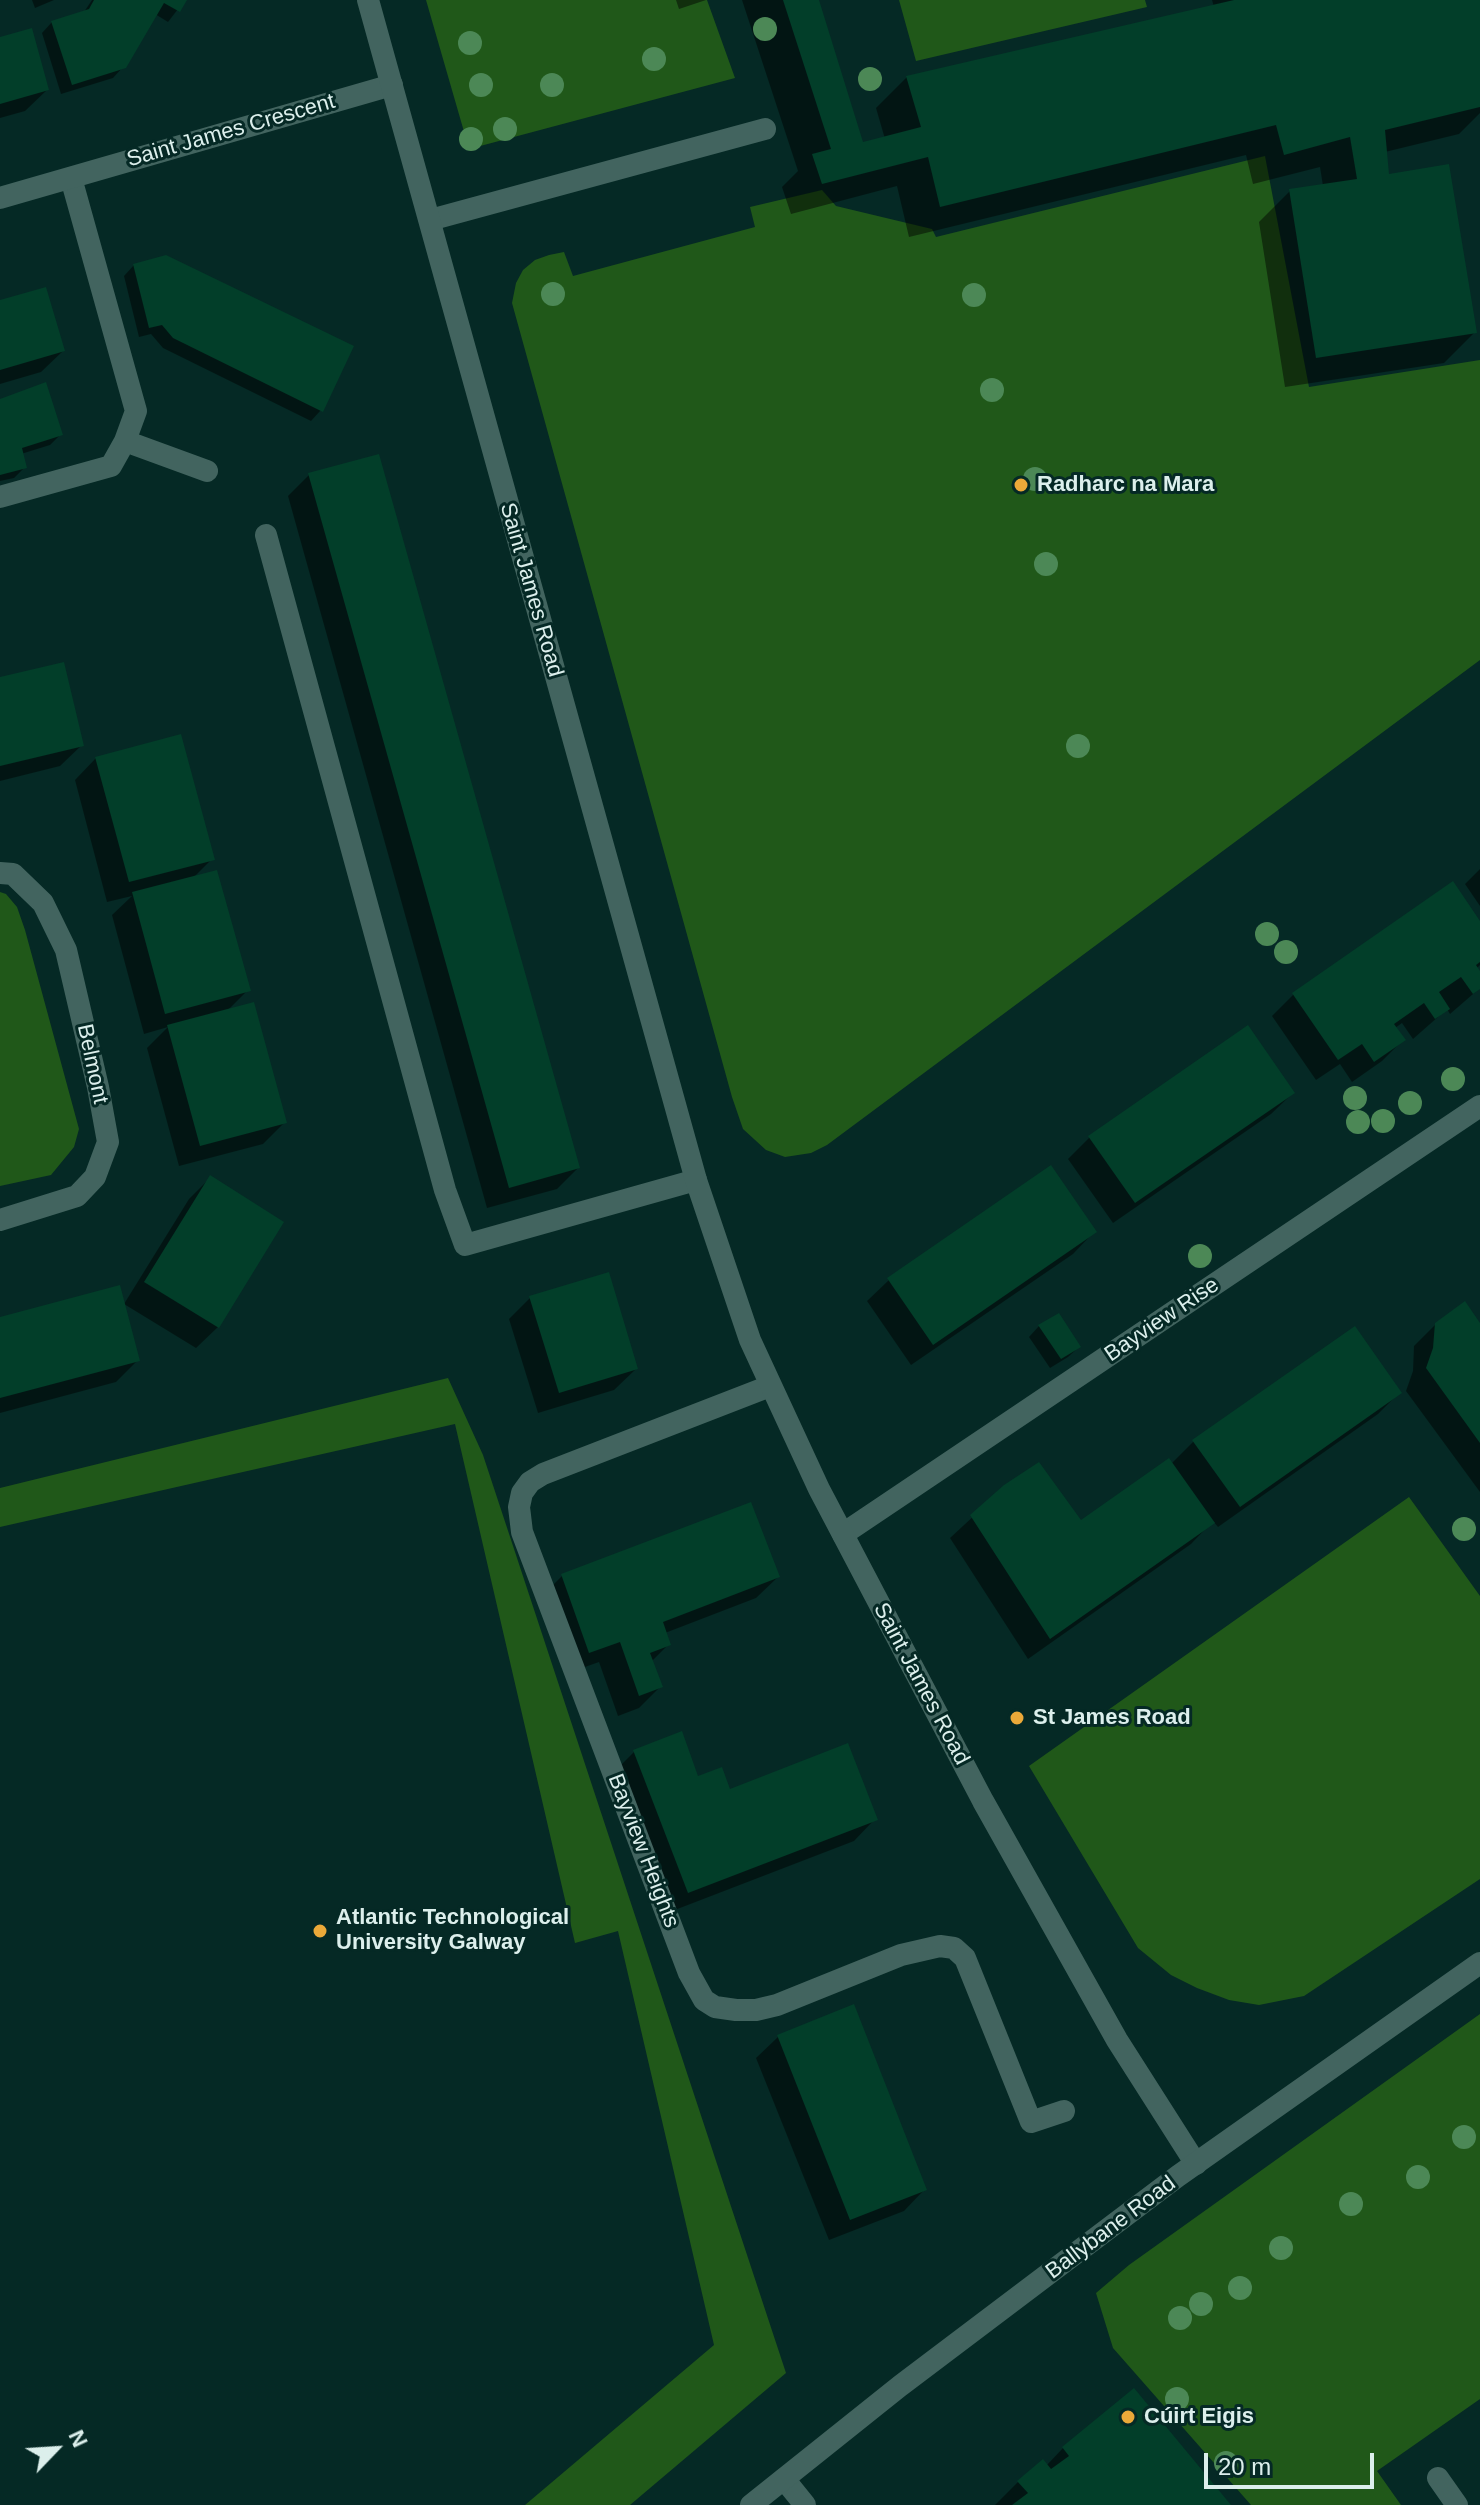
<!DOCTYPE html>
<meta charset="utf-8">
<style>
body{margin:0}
#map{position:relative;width:1480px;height:2505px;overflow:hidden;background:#052925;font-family:Arial,sans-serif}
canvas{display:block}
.north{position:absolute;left:16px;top:2409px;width:80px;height:80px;-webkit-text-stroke:6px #052925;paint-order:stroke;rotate:65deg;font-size:22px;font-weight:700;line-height:32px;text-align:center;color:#dcefec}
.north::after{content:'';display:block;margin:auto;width:28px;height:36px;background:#dcefec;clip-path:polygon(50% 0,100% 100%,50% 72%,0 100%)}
.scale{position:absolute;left:1204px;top:2453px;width:170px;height:36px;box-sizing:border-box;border:4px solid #dcefec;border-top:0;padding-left:10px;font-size:24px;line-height:28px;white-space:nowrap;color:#dcefec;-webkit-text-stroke:6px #052925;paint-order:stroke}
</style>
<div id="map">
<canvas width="1480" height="2505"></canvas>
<div class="north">N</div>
<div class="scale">20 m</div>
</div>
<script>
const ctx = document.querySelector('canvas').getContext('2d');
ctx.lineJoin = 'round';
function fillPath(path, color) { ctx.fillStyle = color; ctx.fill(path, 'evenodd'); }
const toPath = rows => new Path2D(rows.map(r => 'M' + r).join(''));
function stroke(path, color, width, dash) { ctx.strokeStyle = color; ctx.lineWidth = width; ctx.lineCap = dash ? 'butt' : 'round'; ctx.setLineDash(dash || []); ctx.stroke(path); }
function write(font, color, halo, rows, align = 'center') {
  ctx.font = font + ' Arial,sans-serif'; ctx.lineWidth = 6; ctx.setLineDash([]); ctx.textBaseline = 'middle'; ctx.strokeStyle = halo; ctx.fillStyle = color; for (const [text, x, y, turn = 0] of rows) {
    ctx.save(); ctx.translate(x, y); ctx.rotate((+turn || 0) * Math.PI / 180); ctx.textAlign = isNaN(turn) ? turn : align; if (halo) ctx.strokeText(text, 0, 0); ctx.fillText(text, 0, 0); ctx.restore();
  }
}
fillPath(toPath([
 [426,0,707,0,735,78,469,149],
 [899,0,1145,0,1147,7,916,61],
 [1265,156,1309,387,1480,360,1480,660,827,1145,811,1153,785,1157,766,1150,743,1129,732,1097,512,303,516,283,523,270,535,260,549,255,564,252,573,276,755,227,750,207,822,190,836,206,932,229,936,237],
 [0,892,6,894,17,907,25,930,79,1129,74,1147,51,1175,0,1186],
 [448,1378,483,1455,786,2373,630,2505,525,2505,714,2345,618,1931,575,1943,455,1424,0,1527,0,1488],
 [1409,1497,1480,1596,1480,1879,1304,1996,1259,2005,1229,2000,1197,1988,1171,1975,1138,1948,1029,1766],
 [1480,2014,1480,2399,1377,2471,1401,2505,1251,2505,1113,2348,1096,2293,1129,2265]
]), '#205819');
fillPath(toPath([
 [32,0,54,0,35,8],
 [92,0,185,0,168,22,155,14,124,66,113,78,61,94,42,33,52,22,84,12],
 [676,0,706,0,679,9],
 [742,0,817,0,862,144,885,139,876,108,907,77,1214,7,1212,0,1480,0,1480,113,1459,134,1385,152,1387,176,1475,332,1444,363,1285,387,1259,222,1290,191,1323,186,1320,167,1253,184,1246,155,909,237,897,186,791,214,782,187,798,171],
 [0,39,47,90,25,111,0,118],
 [134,265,321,410,311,421,163,348,151,334,139,337,124,276],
 [0,302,63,351,41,372,0,384],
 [0,401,61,434,50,445,21,454,25,467,14,478,0,481],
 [309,475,578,1168,557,1189,487,1208,288,496],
 [0,679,82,745,60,766,0,781],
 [96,758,212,859,193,878,248,990,227,1011,285,1122,263,1144,179,1166,147,1048,168,1027,144,1034,112,915,132,896,107,902,75,780],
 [1480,869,1480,906,1465,884],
 [1452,884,1480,925,1480,965,1476,969,1480,974,1480,988,1450,1014,1447,1009,1413,1039,1402,1023,1395,1028,1403,1040,1382,1061,1352,1082,1340,1064,1316,1080,1272,1016,1293,995],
 [1248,1028,1293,1093,1271,1114,1113,1223,1068,1159,1089,1138],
 [210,1178,218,1327,196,1348,124,1304,189,1199],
 [1094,1232,1073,1254,911,1365,867,1301,889,1280],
 [530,1298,636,1369,614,1390,538,1413,509,1319],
 [0,1319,138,1360,116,1382,0,1413],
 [1436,1324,1480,1326,1480,1492,1406,1391,1413,1371,1414,1346],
 [1039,1326,1079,1347,1068,1357,1050,1368,1029,1337],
 [1354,1329,1399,1393,1378,1414,1218,1527,1213,1521,1191,1544,1028,1659,950,1538,1005,1487,1080,1523,1171,1464,1193,1442],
 [562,1576,778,1577,756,1598,665,1633,669,1644,651,1662,660,1687,639,1708,618,1716,599,1662,568,1673,540,1598],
 [634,1752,729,1792,875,1819,854,1841,667,1913,613,1773],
 [852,2007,925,2189,904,2211,829,2240,756,2058,778,2037],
 [1063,2448,1228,2505,995,2505,1018,2482,1046,2466]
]), '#0007');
fillPath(toPath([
 [94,0,187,0,180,12,164,3,126,68,72,85,51,21,89,9],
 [783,0,819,0,863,142,921,127,906,76,1234,0,1480,0,1480,107,1385,130,1389,174,1449,164,1477,333,1316,358,1289,189,1357,179,1350,137,1284,155,1276,125,940,207,928,157,822,184,812,154,831,149],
 [32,28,49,90,0,104,0,37],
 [166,255,354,346,323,412,173,338,162,325,149,328,133,264],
 [46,287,65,351,0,370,0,300],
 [46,382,63,435,22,448,27,468,0,475,0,399],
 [379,454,580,1168,509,1188,308,473],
 [64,662,84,746,0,766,0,677],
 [181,734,215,860,129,882,95,757],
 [217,870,251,991,165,1014,132,892],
 [1453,881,1480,921,1480,962,1476,965,1480,971,1480,989,1473,994,1461,977,1439,992,1450,1009,1435,1019,1424,1003,1394,1024,1406,1040,1374,1062,1362,1044,1338,1060,1292,993],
 [254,1002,287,1123,200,1146,167,1025],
 [1248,1025,1295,1093,1135,1203,1088,1136],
 [1051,1165,1097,1232,933,1345,887,1278],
 [210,1175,284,1222,219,1328,144,1282],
 [609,1272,638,1369,559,1393,529,1296],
 [120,1285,140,1361,0,1398,0,1317],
 [1465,1301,1480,1323,1480,1443,1426,1368,1433,1348,1435,1323],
 [1059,1313,1081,1347,1061,1359,1038,1325],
 [1355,1326,1402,1393,1240,1507,1192,1440],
 [1169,1458,1215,1523,1050,1639,970,1515,1004,1485,1039,1462,1081,1520],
 [751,1502,780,1577,663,1622,671,1645,650,1653,663,1687,639,1696,620,1642,589,1653,561,1574],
 [682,1731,698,1776,722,1767,730,1789,848,1743,878,1820,688,1893,633,1750],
 [854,2004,927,2190,850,2220,777,2035],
 [1134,2388,1231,2505,1012,2505,1028,2493,1017,2481,1043,2459,1051,2469,1069,2456,1062,2447]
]), '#023e29');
stroke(toPath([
 [430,220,765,129],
 [125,441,207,471],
 [0,497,111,466,125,441,136,411,71,178]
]), '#42645f', 22);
stroke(toPath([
 [0,198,392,85],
 [266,535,445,1190,465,1245,696,1180],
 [0,873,13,874,43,903,66,950,98,1087,108,1142,95,1177,77,1196,0,1220],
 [770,1386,543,1474,530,1482,522,1493,519,1507,522,1532,689,1973,704,2000,715,2007,736,2010,756,2010,777,2005,901,1955,940,1946,954,1948,965,1958,1031,2122,1064,2111],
 [843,1534,1480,1106],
 [1438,2478,1457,2505],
 [784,2479,805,2505]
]), '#42645f', 22);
stroke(toPath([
 [368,0,696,1180,750,1340,819,1489,983,1801,1117,2040,1196,2164]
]), '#42645f', 22);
stroke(toPath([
 [751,2505,900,2386,1178,2176,1480,1963]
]), '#42645f', 22);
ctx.fillStyle = '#4c8856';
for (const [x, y] of [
 [765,29],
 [470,43],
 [654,59],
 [870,79],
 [481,85],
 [552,85],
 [505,129],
 [471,139],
 [553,294],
 [974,295],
 [992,390],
 [1035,479],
 [1046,564],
 [1078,746],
 [1267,934],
 [1286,952],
 [1453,1079],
 [1355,1098],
 [1410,1103],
 [1383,1121],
 [1358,1122],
 [1200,1256],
 [1464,1529],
 [1464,2137],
 [1418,2177],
 [1351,2204],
 [1281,2248],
 [1240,2288],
 [1201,2304],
 [1180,2318],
 [1177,2399],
 [1226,2463]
]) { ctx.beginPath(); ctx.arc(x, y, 12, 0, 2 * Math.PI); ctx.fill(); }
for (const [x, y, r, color] of [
 [1021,485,8,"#eba939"],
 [1017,1718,8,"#eba939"],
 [320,1931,8,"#eba939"],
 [1128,2417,8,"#eba939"]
]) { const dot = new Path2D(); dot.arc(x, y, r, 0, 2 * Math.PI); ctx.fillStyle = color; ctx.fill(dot); stroke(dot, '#052925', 3); }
write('22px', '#dcefec', '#052925', [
 ["Saint James Crescent",231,131,-16],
 ["Saint James Road",531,590,74],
 ["Belmont",92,1064,78],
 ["Bayview Rise",1162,1320,-34],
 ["Saint James Road",921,1684,62],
 ["Bayview Heights",643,1851,69],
 ["Ballybane Road",1111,2228,-37]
]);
write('bold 22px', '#dcefec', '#052925', [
 ["Radharc na Mara",1037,485],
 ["St James Road",1033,1718],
 ["Atlantic Technological",336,1918],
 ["University Galway",336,1943],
 ["Cúirt Eigis",1144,2417]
], 'left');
</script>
